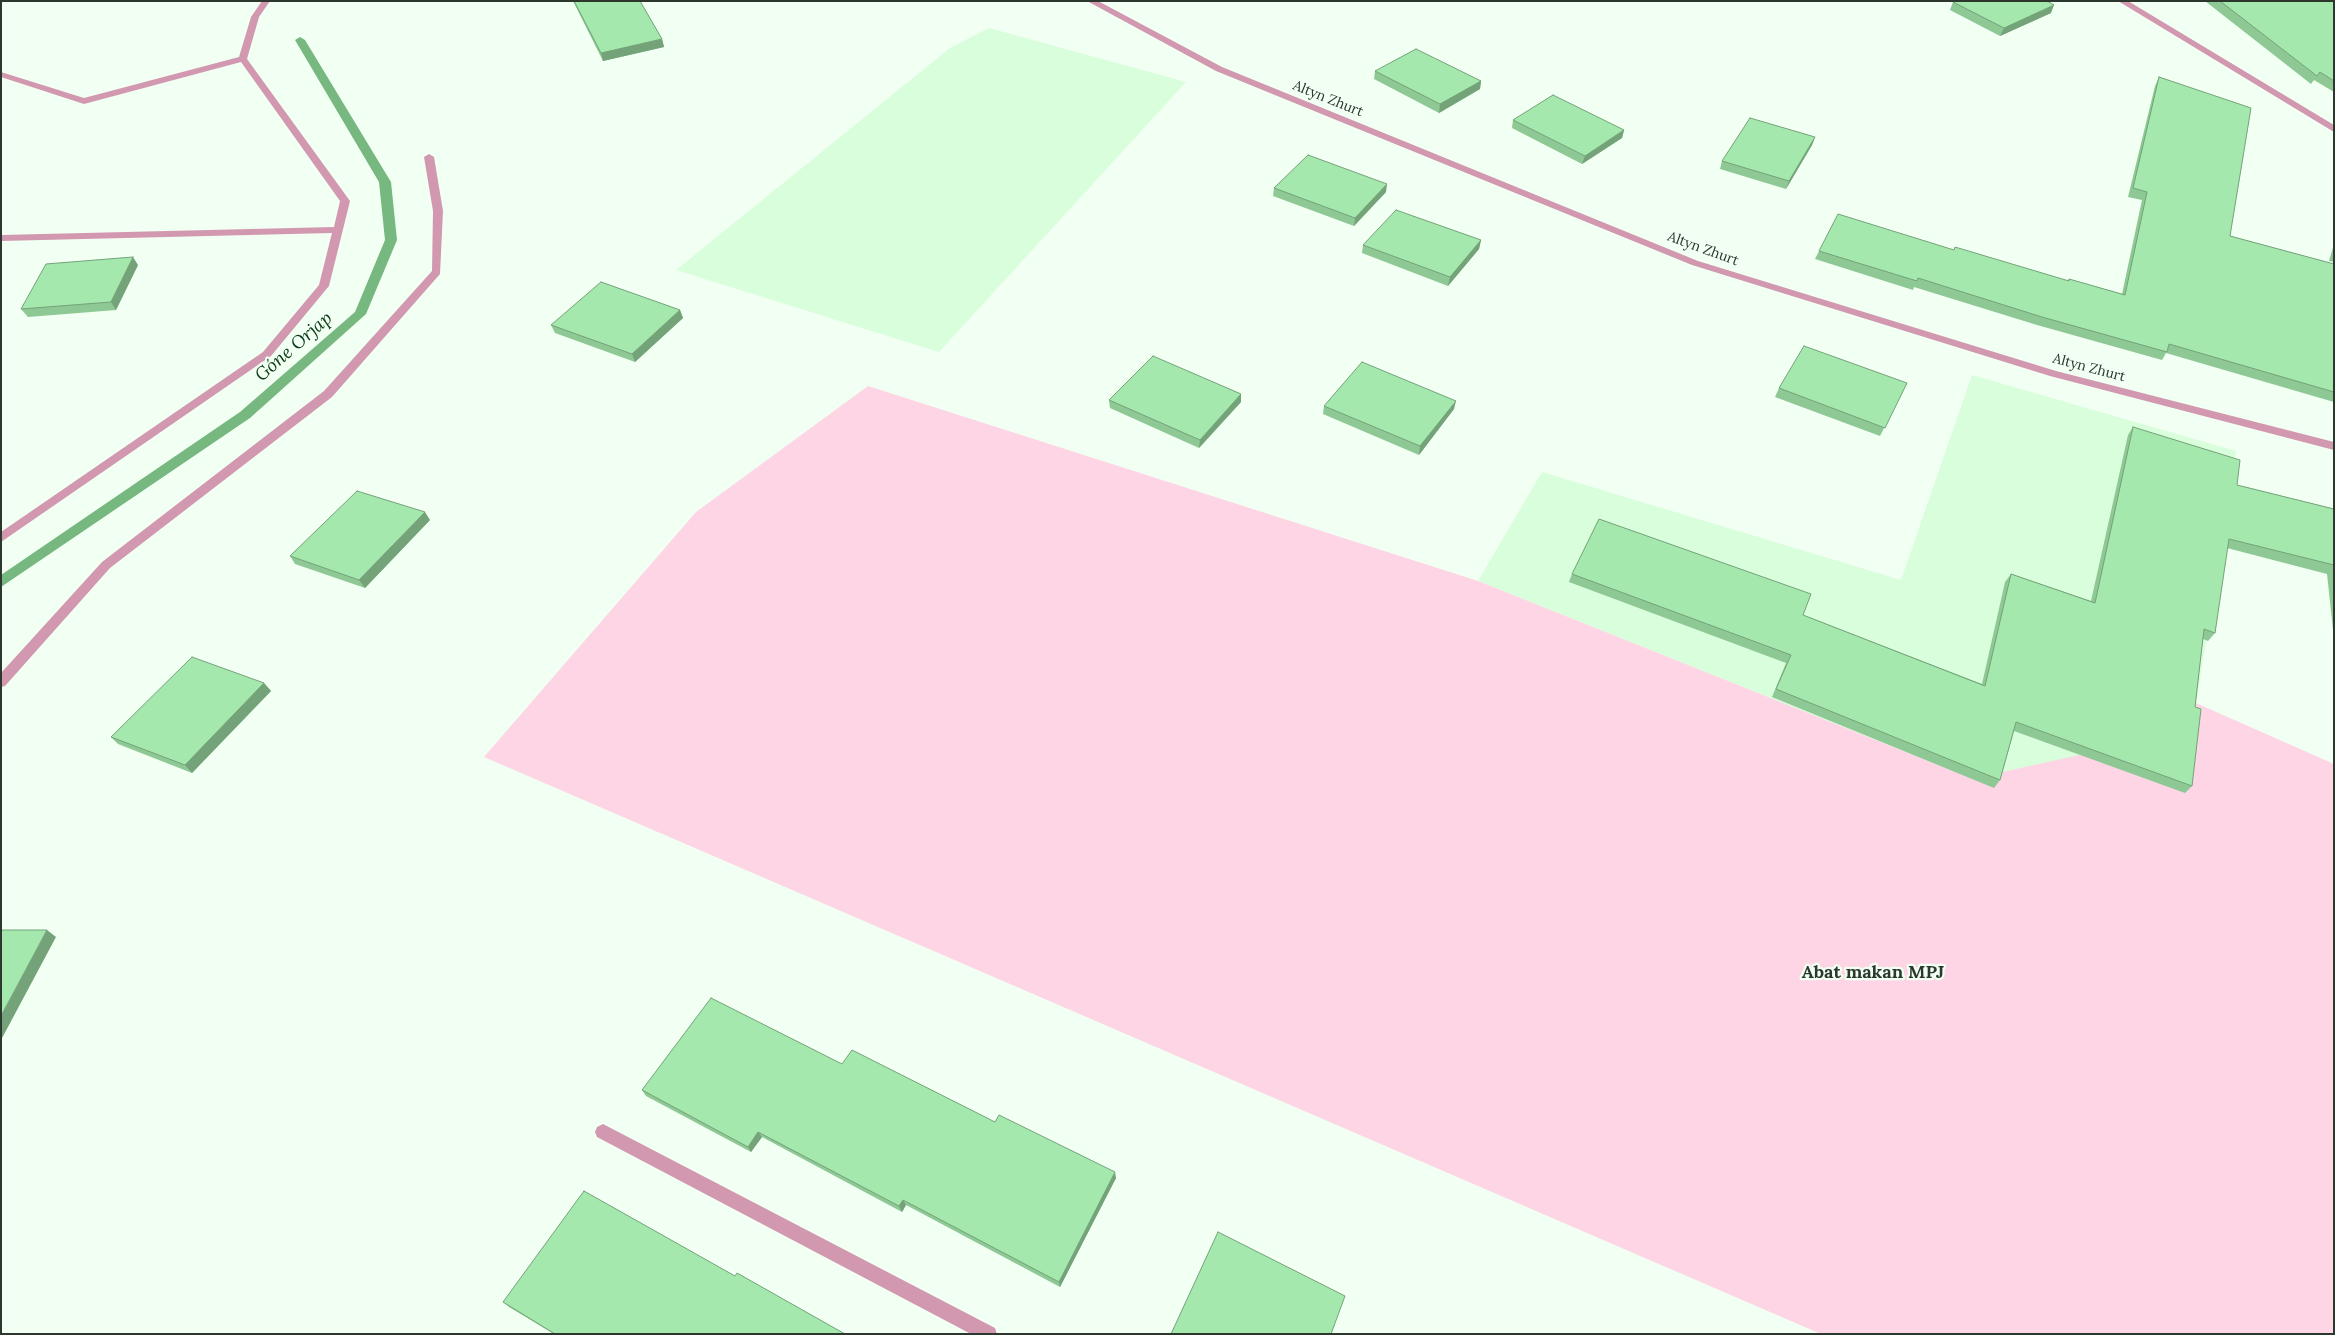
<!DOCTYPE html>
<meta charset="utf-8">
<style>
body{margin:0}
#map{position:relative;width:2335px;height:1335px;overflow:hidden;background:#f2fff3;font-family:Lora,serif}
canvas{display:block}
.frame{position:absolute;inset:0;border:2px solid #2c382e;pointer-events:none}
</style>
<div id="map">
<canvas width="2335" height="1335"></canvas>
<div class="frame"></div>
</div>
<script>
const ctx = document.querySelector('canvas').getContext('2d');
ctx.lineJoin = 'round';
function fillPath(path, color) { ctx.fillStyle = color; ctx.fill(path, 'evenodd'); }
const toPath = rows => new Path2D(rows.map(r => 'M' + r).join(''));
function stroke(path, color, width, dash) { ctx.strokeStyle = color; ctx.lineWidth = width; ctx.lineCap = dash ? 'butt' : 'round'; ctx.setLineDash(dash || []); ctx.stroke(path); }
function write(font, color, halo, rows, align = 'center') {
  ctx.font = font + ' Lora,serif'; ctx.lineWidth = 4.5; ctx.setLineDash([]); ctx.textBaseline = 'middle'; ctx.strokeStyle = halo; ctx.fillStyle = color; for (const [text, x, y, turn = 0] of rows) {
    ctx.save(); ctx.translate(x, y); ctx.rotate((+turn || 0) * Math.PI / 180); ctx.textAlign = isNaN(turn) ? turn : align; if (halo) ctx.strokeText(text, 0, 0); ctx.fillText(text, 0, 0); ctx.restore();
  }
}
fillPath(toPath([
 [989,28,1186,82,939,352,676,270,950,48],
 [1972,375,2236,451,2194,717,1993,787,1478,581,1542,472,1901,580]
]), '#d9fedc');
fillPath(toPath([
 [868,386,1478,581,1993,787,1998,773,2079,755,2194,717,2196,703,2334,764,2334,1334,1821,1334,484,757,696,512]
]), '#fdd5e5');
fillPath(toPath([
 [300,37,305,40,391,182,397,240,366,314,250,418,1,587,1,575,240,412,355,312,385,240,379,182,295,40,300,37]
]), '#76b87f');
fillPath(toPath([
 [262,1,270,1,259,17,247,59,350,201,329,286,271,356,1,542,1,532,263,352,319,285,332,233,1,241,1,235,334,227,340,201,241,62,84,104,1,77,1,72,84,98,239,57,251,17,262,1],
 [1087,1,1098,1,1222,67,1698,261,2056,371,2334,442,2334,450,2050,376,1692,265,1216,71,1087,1],
 [2118,1,2128,1,2334,125,2334,132,2118,1],
 [429,154,434,157,443,211,440,274,332,397,110,568,5,686,1,687,1,673,102,562,324,391,432,271,433,211,424,157,429,154],
 [603,1124,995,1328,997,1334,971,1334,597,1137,595,1132,597,1127,603,1124]
]), '#d198b0');
fillPath(toPath([
 [573,1,640,1,662,39,664,47,603,61],
 [2205,1,2334,1,2334,92,2314,80,2311,84],
 [1953,2,2051,13,2000,36,1950,10],
 [1375,71,1481,81,1480,89,1439,113,1374,79],
 [2159,77,2230,236,2334,264,2334,402,2166,353,2162,360,2037,325,1914,287,1913,290,1815,259,1819,251,1954,250,2068,281,2069,279,2122,294,2142,200,2128,197,2155,86],
 [1513,120,1624,130,1622,138,1582,164,1512,128],
 [1815,137,1812,145,1786,189,1720,169,1722,161],
 [1274,188,1386,192,1354,226,1273,196],
 [1481,240,1479,249,1448,286,1362,253,1363,245],
 [2334,244,2334,262,2329,261],
 [138,265,116,310,28,317,21,309],
 [680,310,683,318,635,362,555,333,551,325],
 [1907,383,1880,436,1775,397,1779,388],
 [1241,394,1241,402,1199,448,1110,408,1109,400],
 [1324,406,1454,409,1419,455,1323,414],
 [2133,427,2237,485,2334,509,2334,639,2327,574,2227,548,2215,633,2208,641,2203,639,2195,707,2192,786,2185,793,2014,731,2000,780,1994,788,1772,697,1786,663,1569,582,1572,574,1803,615,1982,684,2005,582,2011,574,2091,601,2128,435],
 [430,520,365,588,295,564,290,556],
 [264,683,271,691,192,773,118,744,111,737],
 [842,1064,995,1122,1116,1178,1060,1287,906,1205,902,1212,762,1137,751,1152,646,1096,642,1090],
 [735,1276,845,1334,554,1334,509,1307,503,1302]
]), '#8ec895');
fillPath(toPath([
 [2054,5,2051,13,2000,36,2004,28],
 [662,39,664,47,603,61,601,53],
 [1481,81,1480,89,1439,113,1440,104],
 [1624,130,1622,138,1582,164,1585,156],
 [1815,137,1812,145,1786,189,1789,181],
 [1387,184,1386,192,1354,226,1355,218],
 [1481,240,1479,249,1448,286,1450,277],
 [133,257,138,265,116,310,111,302],
 [680,310,683,318,635,362,632,354],
 [1241,394,1241,402,1199,448,1200,440],
 [1456,401,1454,409,1419,455,1420,446],
 [425,512,430,520,365,588,359,580],
 [264,683,271,691,192,773,185,765],
 [47,930,56,937,1,1040,1,1016],
 [758,1132,762,1137,751,1152,748,1147],
 [1115,1172,1116,1178,1060,1287,1059,1282],
 [903,1200,906,1205,902,1212,899,1206]
]), '#74a279');
const building = toPath([
 [574,1,640,1,662,39,601,53,574,1],
 [1955,1,2047,1,2054,5,2004,28,1953,2,1955,1],
 [2220,1,2334,1,2334,81,2320,72,2317,76,2220,1],
 [1416,49,1481,81,1440,104,1375,71,1416,49],
 [2159,77,2251,108,2230,236,2334,264,2334,392,2169,344,2167,352,2042,317,1918,278,1917,281,1819,251,1838,214,1954,250,1955,247,2069,281,2069,279,2125,295,2147,192,2133,188,2159,77],
 [1553,95,1624,130,1585,156,1513,120,1553,95],
 [1750,118,1815,137,1789,181,1722,161,1750,118],
 [1308,155,1387,184,1355,218,1274,188,1308,155],
 [1396,210,1481,240,1450,277,1363,245,1396,210],
 [133,257,111,302,21,309,46,264,133,257],
 [601,282,680,310,632,354,551,325,601,282],
 [1804,346,1907,383,1885,428,1779,388,1804,346],
 [1153,356,1241,394,1200,440,1109,400,1153,356],
 [1362,362,1456,401,1420,446,1324,406,1362,362],
 [2133,427,2240,460,2237,485,2334,509,2334,565,2229,539,2215,633,2204,629,2195,707,2201,709,2192,786,2016,722,2000,780,1776,689,1791,655,1572,574,1599,519,1811,594,1803,615,1985,686,2011,574,2095,603,2133,427],
 [357,491,425,512,359,580,290,556,357,491],
 [192,657,264,683,185,765,111,737,192,657],
 [1,930,47,930,1,1016,1,930],
 [711,998,842,1064,852,1050,995,1122,999,1115,1115,1172,1059,1282,903,1200,899,1206,758,1132,748,1147,642,1090,711,998],
 [584,1191,735,1276,737,1273,845,1334,555,1334,503,1302,584,1191],
 [1218,1232,1345,1296,1331,1334,1171,1334,1218,1232]
]);
fillPath(building, '#a5e8ad');
stroke(building, '#74a279', 1);
write('14px', '#2c382e', '#f2fff3', [
 ["Altyn Zhurt",1328,99,22],
 ["Altyn Zhurt",1703,249,20],
 ["Altyn Zhurt",2089,368,15]
]);
write('italic 18px', '#083a15', '#f2fff3', [
 ["Góne Orjap",294,347,-41]
]);
write('bold 18px', '#2c382e', '#f2fff3', [
 ["Abat makan MPJ",1873,973]
]);
</script>
